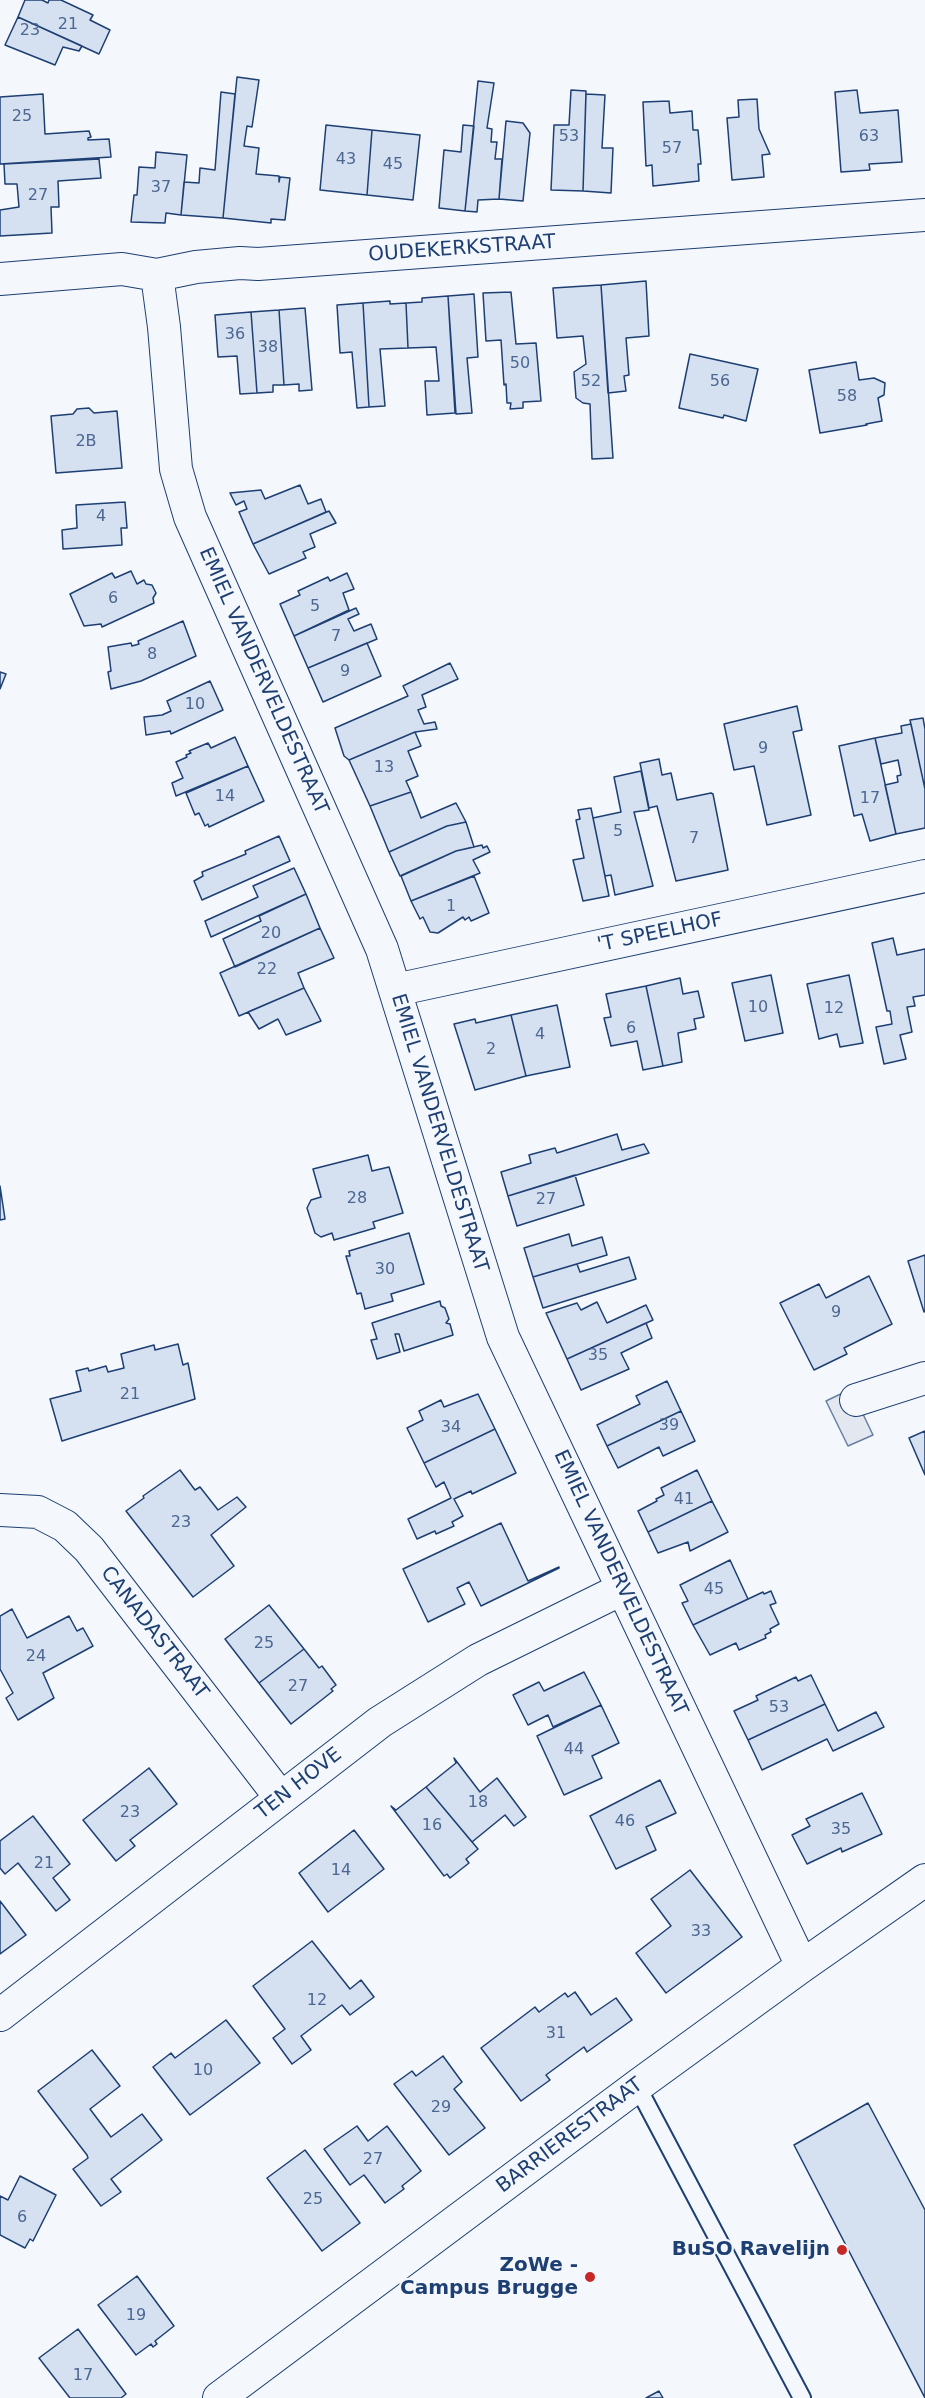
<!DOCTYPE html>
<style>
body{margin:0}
canvas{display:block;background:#f4f7fb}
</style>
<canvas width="925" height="2398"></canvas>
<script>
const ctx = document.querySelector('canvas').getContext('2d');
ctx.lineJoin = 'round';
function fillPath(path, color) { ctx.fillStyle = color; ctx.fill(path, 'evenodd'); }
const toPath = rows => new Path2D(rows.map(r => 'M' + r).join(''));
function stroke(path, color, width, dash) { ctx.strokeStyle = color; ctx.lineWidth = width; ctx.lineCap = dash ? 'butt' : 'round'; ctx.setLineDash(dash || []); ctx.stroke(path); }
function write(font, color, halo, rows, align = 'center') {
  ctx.font = font + ' "DejaVu Sans",sans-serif'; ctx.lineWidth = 4.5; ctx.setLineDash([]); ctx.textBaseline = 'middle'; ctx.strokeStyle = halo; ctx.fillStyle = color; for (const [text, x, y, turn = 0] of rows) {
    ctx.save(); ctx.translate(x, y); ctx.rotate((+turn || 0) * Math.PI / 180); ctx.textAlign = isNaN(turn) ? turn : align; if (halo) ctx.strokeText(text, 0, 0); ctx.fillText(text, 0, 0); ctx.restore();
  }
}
const parking = toPath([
 [851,1389,873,1435,848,1446,826,1401,851,1389]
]);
fillPath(parking, '#e3e8f0');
stroke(parking, '#687fa3', 1.5);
const building = toPath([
 [25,0,42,0,48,3,49,0,61,0,93,15,90,20,110,30,99,54,18,17,25,0],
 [18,17,82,46,79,51,63,47,55,65,5,45,18,17],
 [237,77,259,80,252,127,247,126,244,146,259,148,256,174,279,176,279,182,280,177,290,178,285,220,271,219,271,223,223,218,237,77],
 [478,81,494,83,487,128,492,129,491,142,497,142,495,159,502,159,499,199,478,200,477,212,465,211,478,81],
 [571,90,586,91,583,191,551,190,554,125,569,125,571,90],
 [857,90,860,113,898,110,902,162,869,164,870,170,841,172,835,92,857,90],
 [221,92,235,94,223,218,181,215,184,182,199,183,200,168,215,170,221,92],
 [43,94,45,134,89,131,91,137,88,138,88,140,109,139,111,157,0,164,0,97,43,94],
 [586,94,605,95,602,148,613,148,611,193,583,191,586,94],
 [757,99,759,129,770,154,762,155,764,177,732,180,727,118,739,117,738,100,757,99],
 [669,101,670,113,692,111,693,130,698,130,701,164,698,164,699,181,653,186,652,165,646,166,643,102,669,101],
 [506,121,523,123,530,133,523,201,499,199,506,121],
 [326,125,372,130,367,195,320,190,326,125],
 [463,125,474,126,465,211,439,208,444,150,461,152,463,125],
 [372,130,420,135,413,200,367,195,372,130],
 [156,152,187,155,181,215,166,213,165,223,131,222,134,195,137,195,139,167,155,168,156,152],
 [99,159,101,178,58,181,59,207,51,207,52,233,0,236,0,210,19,207,17,184,5,184,4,164,99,159],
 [646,281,649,336,626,338,629,375,624,376,626,391,608,393,601,285,646,281],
 [601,285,613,458,592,459,590,404,583,403,576,398,574,372,586,364,583,336,557,338,553,288,601,285],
 [511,292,516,344,536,343,541,401,523,402,523,408,510,409,511,403,507,403,506,384,504,385,501,340,486,341,483,293,511,292],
 [474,294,478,357,467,358,472,413,456,414,448,296,474,294],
 [448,296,455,413,427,415,425,381,439,381,436,347,408,348,406,303,422,302,422,298,448,296],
 [390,301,390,304,406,303,408,348,380,349,385,406,369,407,363,303,390,301],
 [363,303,369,407,357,408,352,352,340,353,337,305,363,303],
 [305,308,312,390,299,391,299,384,284,385,279,310,305,308],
 [279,310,284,385,273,385,273,392,257,393,251,312,279,310],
 [251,312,257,393,240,394,237,356,218,357,215,315,251,312],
 [690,354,758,369,746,421,724,415,723,418,679,408,690,354],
 [856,362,859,380,874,378,885,383,884,395,878,398,882,421,866,424,867,425,820,433,809,370,856,362],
 [89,408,94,413,117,411,122,468,56,473,51,416,73,414,77,409,89,408],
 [300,485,308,504,321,499,326,512,253,544,239,512,247,509,244,501,236,505,230,493,261,490,265,499,300,485],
 [125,502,127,528,121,528,122,545,63,549,62,530,77,528,76,505,125,502],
 [329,511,336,523,310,534,315,547,303,552,306,558,269,574,253,544,329,511],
 [131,571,137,584,144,580,146,584,152,585,156,593,153,598,154,603,102,627,101,624,84,626,70,594,112,573,115,578,131,571],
 [347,573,354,589,343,593,349,610,294,636,280,604,300,595,298,591,328,577,330,581,347,573],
 [356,608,359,614,348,619,354,631,371,624,377,639,308,668,294,636,356,608],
 [183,621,196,656,141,681,111,689,108,672,111,671,108,647,131,643,132,646,139,644,138,641,183,621],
 [367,643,381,676,323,702,308,668,367,643],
 [450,663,458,679,422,695,426,707,418,710,424,724,435,722,437,729,415,732,349,760,344,756,335,728,408,696,403,686,450,663],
 [0,672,6,674,0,689,0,672],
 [210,681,223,710,171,734,170,731,146,735,144,717,162,715,171,711,167,701,210,681],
 [797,706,802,730,793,732,811,815,767,825,754,766,734,770,724,724,797,706],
 [923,718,925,729,925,789,910,720,923,718],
 [911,724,925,789,925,828,896,834,885,785,898,782,897,776,901,775,898,760,881,764,875,738,902,733,901,726,911,724],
 [415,732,421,746,408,751,418,776,406,781,411,792,370,806,349,760,415,732],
 [235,737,248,766,176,796,172,783,183,778,176,762,187,757,186,755,191,753,189,751,208,743,211,748,235,737],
 [875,738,896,834,870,841,862,814,854,816,839,746,875,738],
 [659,759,662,775,671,773,677,800,711,793,713,794,728,870,676,881,657,806,649,808,640,763,659,759],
 [248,766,264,801,209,827,208,824,205,826,199,813,195,815,186,793,248,766],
 [641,771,649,810,634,812,653,886,615,895,611,875,605,876,593,818,621,812,614,777,641,771],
 [411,792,421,818,456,803,466,822,447,826,389,852,370,806,411,792],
 [591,808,609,896,583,901,573,860,584,858,576,820,580,819,578,810,591,808],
 [466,822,474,847,456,851,400,876,389,852,447,826,466,822],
 [279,836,290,861,202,900,194,881,203,876,202,872,246,854,245,851,279,836],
 [482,845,483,848,487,846,490,852,473,860,480,873,411,901,401,876,456,851,482,845],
 [294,868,306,894,211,937,205,921,258,897,253,886,294,868],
 [474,876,489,913,471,921,469,917,465,920,463,917,438,933,430,932,423,917,420,919,411,901,474,876],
 [306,894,320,928,235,967,223,939,261,921,259,916,306,894],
 [320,928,334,958,298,973,304,988,239,1016,220,973,320,928],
 [893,938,897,955,925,949,925,995,913,997,915,1006,907,1007,912,1032,900,1035,906,1059,884,1064,876,1027,892,1024,890,1011,887,1011,872,943,893,938],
 [771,975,783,1033,745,1041,732,983,771,975],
 [849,975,863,1043,840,1047,837,1034,819,1039,807,984,849,975],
 [680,978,683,994,698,991,704,1017,694,1019,696,1029,678,1033,682,1062,663,1066,646,986,680,978],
 [646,986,663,1066,643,1070,637,1041,611,1046,604,1018,611,1017,606,994,646,986],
 [304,988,321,1021,286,1035,278,1019,259,1029,248,1012,304,988],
 [557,1005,570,1067,526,1076,511,1015,557,1005],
 [511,1015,526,1076,475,1090,454,1024,475,1019,476,1023,511,1015],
 [617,1134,622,1150,644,1144,649,1153,508,1196,501,1172,531,1163,529,1155,555,1148,557,1153,617,1134],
 [368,1155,372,1171,389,1167,403,1213,373,1222,375,1228,334,1240,332,1233,321,1237,315,1233,307,1208,311,1200,321,1197,313,1169,368,1155],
 [575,1175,584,1205,517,1226,508,1196,575,1175],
 [0,1186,5,1219,0,1220,0,1186],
 [409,1233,424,1284,391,1294,393,1301,365,1309,361,1293,357,1294,346,1256,350,1256,349,1251,409,1233],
 [569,1234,572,1246,602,1237,607,1255,533,1277,524,1248,569,1234],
 [925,1255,925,1311,924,1312,908,1261,925,1255],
 [629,1257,636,1279,543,1308,533,1277,577,1264,580,1272,629,1257],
 [869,1276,892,1324,844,1348,847,1354,814,1370,780,1303,819,1284,826,1298,869,1276],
 [440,1301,441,1306,445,1308,449,1319,446,1323,450,1324,453,1335,404,1351,399,1334,395,1334,400,1352,377,1359,371,1340,377,1339,372,1323,440,1301],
 [597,1302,607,1323,646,1305,653,1320,567,1359,546,1313,577,1303,581,1310,597,1302],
 [646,1323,652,1338,621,1353,629,1369,581,1390,567,1359,646,1323],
 [178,1344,183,1365,188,1363,195,1399,62,1441,50,1399,81,1391,76,1371,88,1368,89,1371,106,1366,108,1372,124,1368,121,1354,154,1345,155,1350,178,1344],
 [667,1381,681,1411,607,1446,597,1425,640,1404,636,1396,667,1381],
 [478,1394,495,1429,424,1463,407,1428,423,1420,419,1411,441,1400,444,1407,478,1394],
 [681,1411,695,1441,663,1456,659,1447,618,1468,607,1446,681,1411],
 [495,1429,516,1473,472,1494,471,1491,454,1499,463,1516,452,1522,454,1526,436,1534,435,1531,417,1539,408,1519,451,1498,444,1482,436,1487,424,1463,495,1429],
 [925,1431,925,1475,909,1438,925,1431],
 [180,1470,195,1490,200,1487,218,1510,237,1497,246,1507,211,1535,234,1566,193,1597,126,1511,144,1498,143,1496,180,1470],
 [697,1470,712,1501,648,1532,638,1511,657,1501,656,1499,664,1495,661,1488,697,1470],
 [712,1501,728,1532,690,1551,688,1542,658,1553,648,1532,712,1501],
 [501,1523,528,1581,559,1567,559,1568,481,1606,469,1582,457,1588,465,1604,428,1622,403,1569,501,1523],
 [730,1560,748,1599,693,1625,682,1603,688,1601,680,1585,730,1560],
 [771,1591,776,1603,770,1605,779,1624,770,1629,771,1632,765,1635,766,1638,739,1650,736,1643,710,1655,693,1625,763,1592,764,1594,771,1591],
 [269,1605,304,1649,259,1683,225,1639,269,1605],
 [12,1609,27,1638,69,1616,77,1631,83,1628,93,1646,43,1673,54,1698,18,1720,6,1698,13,1693,0,1669,0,1616,12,1609],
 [304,1649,319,1668,322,1666,336,1685,331,1689,333,1691,291,1724,259,1683,304,1649],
 [584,1672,601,1705,553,1727,548,1715,528,1725,513,1695,539,1682,544,1691,584,1672],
 [811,1675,825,1704,748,1740,734,1711,758,1700,756,1696,796,1677,798,1681,811,1675],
 [825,1704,838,1731,876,1712,884,1727,833,1751,827,1739,762,1770,748,1740,825,1704],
 [601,1705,619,1743,592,1756,602,1778,564,1795,537,1736,601,1705],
 [454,1758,480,1792,497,1778,526,1817,514,1826,505,1815,472,1842,426,1787,456,1763,454,1758],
 [149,1768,177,1804,130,1840,135,1846,116,1861,83,1820,149,1768],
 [660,1780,676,1813,646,1827,656,1850,616,1869,590,1816,660,1780],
 [426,1787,478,1849,466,1859,469,1863,450,1878,447,1874,444,1876,391,1806,396,1810,426,1787],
 [862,1793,882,1834,842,1852,841,1848,807,1864,792,1835,810,1826,806,1819,862,1793],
 [33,1816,70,1864,53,1878,70,1900,56,1911,18,1863,5,1874,0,1868,0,1841,33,1816],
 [354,1830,384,1869,328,1912,299,1873,354,1830],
 [690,1870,742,1937,666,1993,636,1953,671,1926,651,1899,690,1870],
 [0,1901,26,1935,0,1954,0,1901],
 [312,1941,350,1989,361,1980,374,1997,350,2015,342,2005,301,2036,311,2050,292,2064,273,2038,285,2029,253,1986,312,1941],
 [575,1992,591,2015,616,1998,632,2020,587,2052,584,2047,546,2075,550,2080,521,2101,481,2048,535,2007,539,2012,565,1993,568,1997,575,1992],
 [226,2020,260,2063,190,2115,153,2067,171,2053,175,2058,226,2020],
 [92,2050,120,2086,90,2109,111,2137,142,2114,162,2140,111,2179,121,2192,101,2206,73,2169,88,2158,87,2155,38,2091,92,2050],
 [443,2056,462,2082,454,2089,485,2128,449,2155,394,2084,412,2071,416,2076,443,2056],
 [868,2103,925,2210,925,2398,794,2145,868,2103],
 [357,2126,368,2141,387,2126,421,2171,402,2186,404,2189,385,2203,364,2175,350,2185,324,2149,357,2126],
 [305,2150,360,2223,322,2251,267,2178,305,2150],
 [20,2176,56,2195,33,2241,30,2239,25,2248,0,2235,0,2196,8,2200,20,2176],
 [137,2276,174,2326,155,2341,157,2344,153,2347,151,2344,136,2355,98,2305,137,2276],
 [78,2329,126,2394,121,2398,70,2398,39,2358,78,2329],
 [659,2391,663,2398,646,2398,659,2391]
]);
fillPath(building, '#d5e0f0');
stroke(building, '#1d3f73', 1.5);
const service = toPath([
 [637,2086,802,2398]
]);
const minor = toPath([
 [157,275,164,327,176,469,190,517,382,949,503,1337,802,1966],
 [0,279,122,269,157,275,196,267,240,263,258,264,925,215],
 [395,990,925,876],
 [856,1400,925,1378],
 [0,1510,38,1512,65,1526,89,1549,281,1798],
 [0,2015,380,1722,478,1660,622,1589],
 [219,2398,637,2086,802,1966,925,1880]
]);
stroke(service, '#1d3f73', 20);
stroke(minor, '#1d3f73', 34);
stroke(service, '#f4f7fb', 16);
stroke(minor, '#f4f7fb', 32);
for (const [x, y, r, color] of [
 [842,2250,6,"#c62828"],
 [590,2277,6,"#c62828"]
]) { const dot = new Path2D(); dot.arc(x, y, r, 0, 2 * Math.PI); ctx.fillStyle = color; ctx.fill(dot); stroke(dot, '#f4f7fb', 2); }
write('16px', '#4b6792', null, [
 ["21",68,25],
 ["23",30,31],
 ["25",22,117],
 ["53",569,137],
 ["63",869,137],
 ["57",672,149],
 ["43",346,160],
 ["45",393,165],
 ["37",161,188],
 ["27",38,196],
 ["36",235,335],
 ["38",268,348],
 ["50",520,364],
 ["52",591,382],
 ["56",720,382],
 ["58",847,397],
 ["2B",86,442],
 ["4",101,517],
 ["6",113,599],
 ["5",315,607],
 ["7",336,637],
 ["8",152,655],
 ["9",345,672],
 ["10",195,705],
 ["9",763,749],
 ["13",384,768],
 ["14",225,797],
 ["17",870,799],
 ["5",618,832],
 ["7",694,839],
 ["1",451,907],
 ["20",271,934],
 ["22",267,970],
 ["10",758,1008],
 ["12",834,1009],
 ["6",631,1029],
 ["4",540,1035],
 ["2",491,1050],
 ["28",357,1199],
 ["27",546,1200],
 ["30",385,1270],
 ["9",836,1313],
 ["35",598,1356],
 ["21",130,1395],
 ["39",669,1426],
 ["34",451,1428],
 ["41",684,1500],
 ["23",181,1523],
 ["45",714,1590],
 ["25",264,1644],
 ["24",36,1657],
 ["27",298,1687],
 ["53",779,1708],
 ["44",574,1750],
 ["18",478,1803],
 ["23",130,1813],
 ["46",625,1822],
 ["16",432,1826],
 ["35",841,1830],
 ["21",44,1864],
 ["14",341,1871],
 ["33",701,1932],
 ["12",317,2001],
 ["31",556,2034],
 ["10",203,2071],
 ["29",441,2108],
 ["27",373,2160],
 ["25",313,2200],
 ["6",22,2218],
 ["19",136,2316],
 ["17",83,2376]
]);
write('20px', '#1d3f73', '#f4f7fb', [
 ["OUDEKERKSTRAAT",462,249,-4],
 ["EMIEL VANDERVELDESTRAAT",263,681,66],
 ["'T SPEELHOF",660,933,-12],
 ["EMIEL VANDERVELDESTRAAT",439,1133,73],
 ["EMIEL VANDERVELDESTRAAT",620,1583,65],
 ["CANADASTRAAT",154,1633,52],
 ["TEN HOVE",299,1784,-38],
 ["BARRIERESTRAAT",570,2136,-37]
]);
write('bold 20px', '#1d3f73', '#f4f7fb', [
 ["BuSO Ravelijn",830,2250],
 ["ZoWe -",578,2266],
 ["Campus Brugge",578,2289]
], 'right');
</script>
